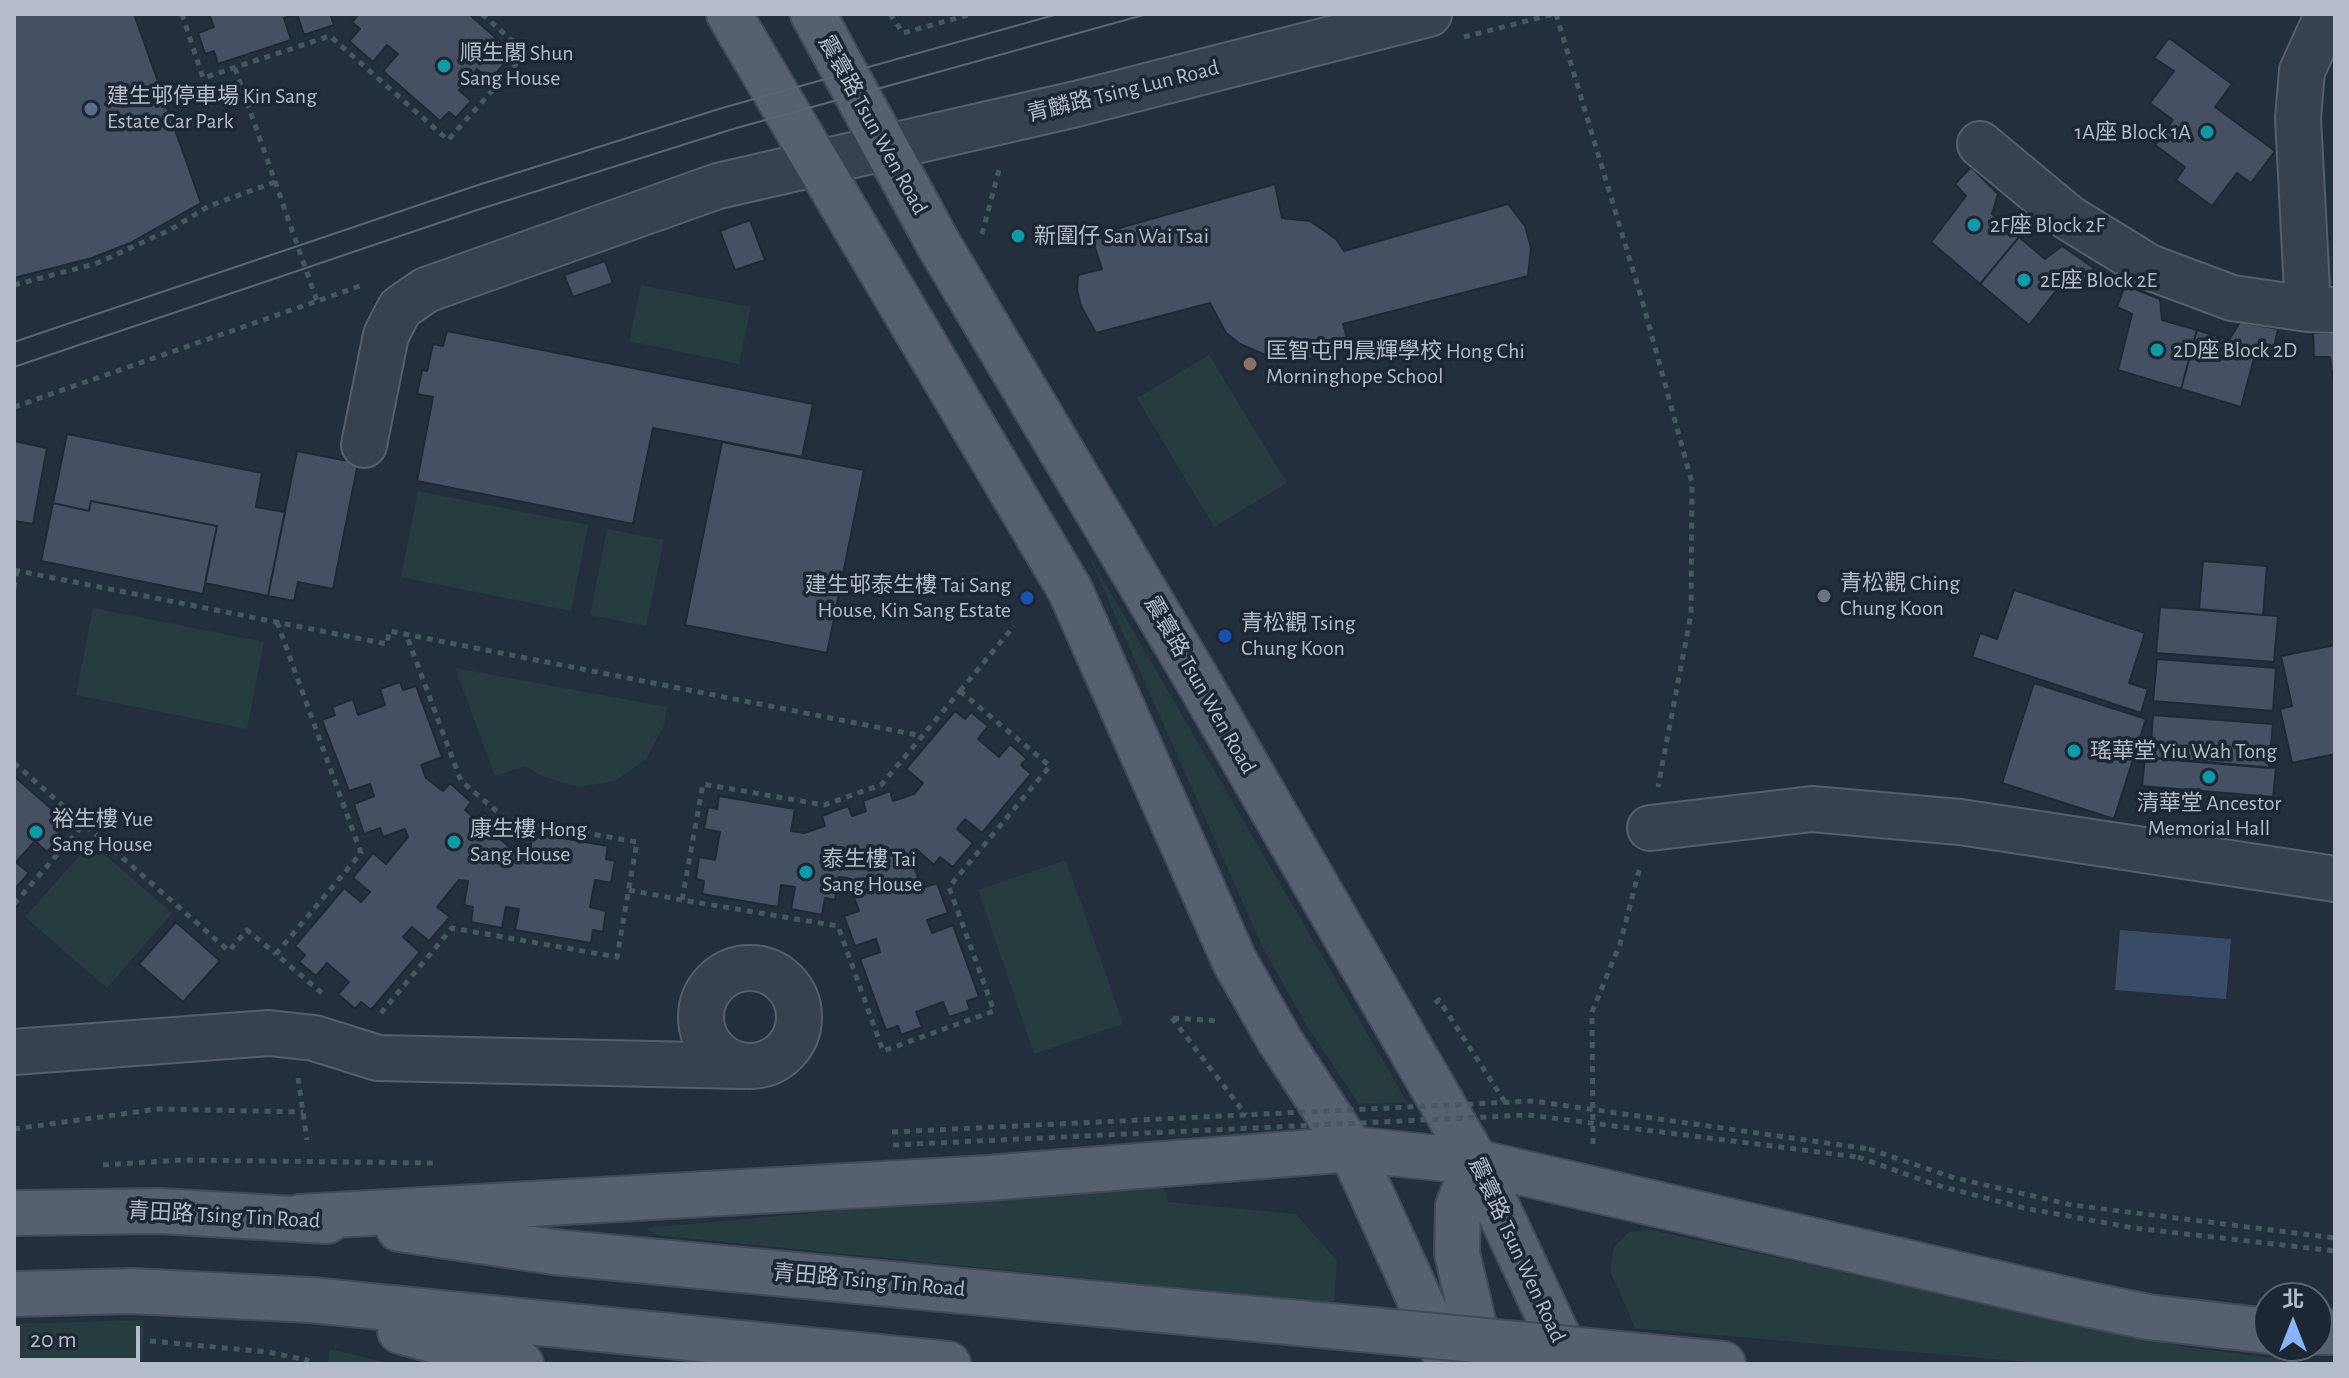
<!DOCTYPE html>
<meta charset="utf-8">
<style>
body{margin:0}
#map{position:relative;width:2349px;height:1378px;overflow:hidden;background:#242f3e;font-family:"Alegreya Sans","Noto Sans TC",sans-serif}
canvas{display:block}
.frame{position:absolute;inset:0;border:16px solid #b4bcc9;pointer-events:none}
.north{position:absolute;left:2253px;top:1282px;width:80px;height:80px;box-sizing:border-box;background:#1d2633;border:2px solid #59626f;border-radius:50%;rotate:0deg;font-size:22px;font-weight:700;line-height:32px;text-align:center;color:#b4bcc9}
.north::after{content:'';display:block;margin:auto;width:28px;height:36px;background:#8ab4f8;clip-path:polygon(50% 0,100% 100%,50% 72%,0 100%)}
.scale{position:absolute;left:16px;top:1326px;width:124px;height:36px;box-sizing:border-box;border:4px solid #b4bcc9;border-top:0;padding-left:10px;font-size:24px;line-height:28px;white-space:nowrap;color:#b4bcc9;-webkit-text-stroke:6px #1d2633;paint-order:stroke}
</style>
<div id="map">
<canvas width="2349" height="1378"></canvas>
<div class="frame"></div>
<div class="north">北</div>
<div class="scale">20 m</div>
</div>
<script>
const ctx = document.querySelector('canvas').getContext('2d');
ctx.lineJoin = 'round';
function fillPath(path, color) { ctx.fillStyle = color; ctx.fill(path, 'evenodd'); }
const toPath = rows => new Path2D(rows.map(r => 'M' + r).join(''));
function stroke(path, color, width, dash) { ctx.strokeStyle = color; ctx.lineWidth = width; ctx.lineCap = dash ? 'butt' : 'round'; ctx.setLineDash(dash || []); ctx.stroke(path); }
function write(font, color, halo, rows, align = 'center') {
  ctx.font = font + ' "Alegreya Sans","Noto Sans TC",sans-serif'; ctx.lineWidth = 7; ctx.setLineDash([]); ctx.textBaseline = 'middle'; ctx.strokeStyle = halo; ctx.fillStyle = color; for (const [text, x, y, turn = 0] of rows) {
    ctx.save(); ctx.translate(x, y); ctx.rotate((+turn || 0) * Math.PI / 180); ctx.textAlign = isNaN(turn) ? turn : align; if (halo) ctx.strokeText(text, 0, 0); ctx.fillText(text, 0, 0); ctx.restore();
  }
}
fillPath(toPath([
 [641,285,751,307,739,364,629,341],
 [1209,355,1287,483,1214,527,1137,398],
 [418,491,588,525,571,611,401,577],
 [607,529,664,540,646,626,590,615],
 [1087,552,1407,1102,1359,1104,1307,1026,1263,948],
 [93,608,264,642,247,729,76,695],
 [455,668,667,707,664,726,646,759,615,781,578,787,541,776,526,766,495,776],
 [91,843,172,913,107,988,25,917],
 [1066,860,1123,1024,1034,1054,978,890],
 [1162,1182,1168,1202,1296,1214,1337,1261,1334,1303,656,1235,646,1228],
 [1651,1230,2185,1347,2313,1363,2052,1364,1635,1328,1610,1271,1614,1247,1629,1232],
 [144,1320,142,1364,14,1364,14,1324],
 [330,1349,391,1364,328,1364]
]), '#263c3f');
fillPath(toPath([
 [2120,930,2231,939,2226,999,2115,990]
]), '#394c67');
const building = toPath([
 [14,14,134,14,201,203,130,243,92,258,14,278,14,14],
 [209,14,330,14,334,25,304,35,297,14,284,18,291,40,218,64,214,51,205,54,198,33,214,27,209,14],
 [359,14,469,14,506,47,498,58,505,63,490,80,477,69,459,90,471,101,456,118,449,112,440,121,383,71,398,54,387,45,373,62,349,41,360,29,352,22,359,14],
 [2169,38,2232,84,2215,107,2275,151,2251,183,2237,173,2212,206,2176,180,2185,167,2155,145,2173,120,2150,103,2174,71,2154,58,2169,38],
 [1971,167,1998,194,1992,214,2019,237,1980,284,1931,242,1966,196,1955,184,1971,167],
 [1275,184,1282,218,1310,221,1336,239,1344,251,1508,204,1525,226,1531,248,1528,276,1343,324,1350,348,1305,360,1272,358,1240,344,1226,333,1210,303,1096,333,1081,306,1077,290,1078,275,1102,269,1091,236,1275,184],
 [750,220,765,260,735,270,720,231,750,220],
 [2019,237,2045,259,2062,246,2094,268,2081,286,2067,277,2029,325,1980,284,2019,237],
 [605,261,613,283,573,297,564,275,605,261],
 [2125,285,2160,299,2162,320,2197,330,2181,389,2118,370,2132,314,2117,307,2125,285],
 [2240,322,2278,329,2273,351,2257,347,2241,407,2181,389,2197,330,2229,340,2240,322],
 [447,331,813,404,802,457,653,428,633,524,417,481,433,397,417,394,422,370,427,371,433,344,443,346,447,331],
 [2313,333,2335,333,2335,394,2330,357,2314,357,2313,333],
 [67,434,262,473,256,507,285,512,268,596,205,583,217,526,91,501,89,511,53,503,67,434],
 [14,441,47,448,33,524,14,521,14,441],
 [722,442,864,470,827,653,685,625,722,442],
 [297,451,358,463,333,589,298,582,294,601,268,596,297,451],
 [91,501,217,526,203,594,41,561,53,503,89,511,91,501],
 [2203,561,2267,566,2263,615,2199,609,2203,561],
 [2014,590,2145,633,2129,683,2148,689,2141,713,1972,657,1980,633,1997,639,2014,590],
 [2160,607,2278,616,2274,662,2156,653,2160,607],
 [2335,645,2335,754,2292,763,2280,709,2292,706,2281,656,2335,645],
 [2157,659,2276,668,2273,711,2153,701,2157,659],
 [400,682,403,690,416,686,442,757,421,765,426,778,443,791,450,783,471,802,465,810,476,820,483,812,506,830,499,838,515,852,529,854,533,833,608,846,606,859,615,861,611,883,595,880,590,907,606,911,603,932,593,930,591,943,515,930,519,909,506,907,502,928,471,922,473,907,464,905,468,881,459,880,437,907,450,917,429,941,412,927,403,937,420,952,371,1010,361,1002,355,1009,338,994,349,982,327,963,316,976,299,962,305,955,295,946,344,888,361,902,370,892,353,878,373,853,386,864,408,837,405,829,383,837,380,828,364,834,354,804,374,796,370,784,349,791,322,720,335,715,332,707,353,699,358,715,385,705,380,689,400,682],
 [2034,683,2146,719,2114,819,2002,783,2034,683],
 [955,711,965,719,971,712,988,726,978,739,999,757,1010,744,1027,759,1021,765,1031,774,982,833,965,819,957,829,973,843,953,867,940,857,934,865,916,849,910,856,922,888,937,883,948,913,927,920,932,933,953,925,979,997,967,1001,970,1010,949,1017,943,1002,916,1012,922,1027,901,1035,898,1026,886,1030,860,959,880,952,876,939,855,946,844,916,859,911,847,878,839,877,835,900,825,898,822,915,791,909,795,887,781,885,778,907,702,894,704,881,696,879,699,857,715,860,720,832,704,829,708,807,717,809,719,796,795,809,791,831,804,833,825,826,822,816,848,806,852,816,866,811,863,801,890,791,893,801,914,794,923,783,906,769,955,711],
 [2153,715,2273,724,2269,768,2150,758,2153,715],
 [2145,757,2276,768,2273,797,2142,786,2145,757],
 [14,776,64,820,55,829,62,835,47,852,35,841,16,862,29,873,14,890,14,776],
 [176,922,220,961,183,1002,139,964,176,922]
]);
fillPath(building, '#455162');
stroke(building, '#1f2835', 2);
const minor = toPath([
 [1980,144,2069,218,2149,267,2232,298,2308,309,2335,310],
 [2308,309,2298,118,2302,71,2328,14],
 [364,445,386,335,400,308,426,290,718,186,1076,104,1429,14],
 [1650,828,1812,809,1960,822,2335,879],
 '701 1017a49 49 0 1 1 98 0a49 49 0 1 1-98 0Z',
 [14,1052,269,1033,314,1038,378,1058,744,1066]
]);
const major = toPath([
 [729,14,1070,590,1235,962,1280,1041,1351,1149,1449,1364],
 [813,14,939,245,1194,674,1476,1162,1571,1364],
 [1476,1162,1458,1206,1457,1253,1483,1364],
 [14,1213,160,1211,327,1221],
 [300,1217,988,1178,1351,1149,1476,1162,2077,1302,2148,1317,2269,1331],
 [399,1229,554,1252,1372,1330],
 [14,1294,132,1291,311,1300,948,1364],
 [400,1331,521,1364],
 [2317,1332,2335,1332],
 [1671,1359,1723,1364]
]);
stroke(minor, '#565f6c', 48);
stroke(major, '#414a57', 48);
stroke(toPath([
 [182,14,203,78,330,36,448,140,526,53,482,14],
 [890,14,903,33,972,14],
 [1556,14,1644,307,1692,483,1691,614,1658,787],
 [1464,37,1554,14],
 [235,68,317,301],
 [982,234,1000,166],
 [14,285,95,264,170,230,209,206,275,182],
 [14,407,363,285],
 [14,570,387,644,389,631,922,736],
 [14,588,17,571],
 [277,622,361,853,276,954,323,994],
 [960,691,1050,766,949,887,994,1011,883,1051,838,926,682,900,703,784,824,805,881,785,960,691],
 [960,691,1014,626],
 [14,763,229,951,247,930,276,954],
 [629,890,682,900],
 [14,904,84,824],
 [1435,1003,1439,1000,1505,1102],
 [381,1013,452,928,617,957,637,842,506,819,461,781,406,634],
 [1172,1018,1246,1115],
 [1173,1018,1219,1021],
 [298,1078,307,1140],
 [14,1129,158,1109,303,1112],
 [1593,1144,1592,1012,1620,944,1640,867],
 [1869,1149,1955,1178,2072,1205,2335,1238],
 [1858,1157,1936,1185,2024,1208,2134,1228,2335,1251],
 [103,1165,182,1160,433,1163],
 [150,1341,268,1352,307,1360,306,1364]
]), '#44595c', 5, [6, 6]);
stroke(minor, '#38414e', 44);
stroke(major, '#56606e', 44);
stroke(toPath([
 [14,342,475,186,722,108,1058,14],
 [14,367,474,211,733,129,1147,14]
]), '#5a6575', 2);
const majorBridge = toPath([
 [1372,1330,1671,1359]
]);
stroke(majorBridge, '#414a57', 48, []);
stroke(toPath([
 [892,1132,1533,1101,1869,1149],
 [893,1145,1528,1115,1858,1157]
]), '#44595c', 5, [6, 6]);
stroke(majorBridge, '#56606e', 44);
for (const [x, y, r, color] of [
 [444,66,8,"#0f9aa8"],
 [91,109,8,"#5c6f8a"],
 [2207,132,8,"#0f9aa8"],
 [1974,225,8,"#0f9aa8"],
 [1018,236,8,"#0f9aa8"],
 [2024,280,8,"#0f9aa8"],
 [2157,350,8,"#0f9aa8"],
 [1250,364,8,"#8d6e63"],
 [1824,596,8,"#6b7280"],
 [1027,598,8,"#1a4fb4"],
 [1225,636,8,"#1a4fb4"],
 [2074,751,8,"#0f9aa8"],
 [2209,777,8,"#0f9aa8"],
 [36,832,8,"#0f9aa8"],
 [454,842,8,"#0f9aa8"],
 [806,872,8,"#0f9aa8"]
]) { const dot = new Path2D(); dot.arc(x, y, r, 0, 2 * Math.PI); ctx.fillStyle = color; ctx.fill(dot); stroke(dot, '#1d2633', 3); }
write('22px', '#b4bcc9', '#1d2633', [
 ["順生閣 Shun",460,53],
 ["Sang House",460,78],
 ["建生邨停車場 Kin Sang",107,96],
 ["Estate Car Park",107,121],
 ["1A座 Block 1A",2191,132,"right"],
 ["2F座 Block 2F",1990,225],
 ["新圍仔 San Wai Tsai",1034,236],
 ["2E座 Block 2E",2040,280],
 ["2D座 Block 2D",2173,350],
 ["匡智屯門晨輝學校 Hong Chi",1266,351],
 ["Morninghope School",1266,376],
 ["青松觀 Ching",1840,583],
 ["Chung Koon",1840,608],
 ["建生邨泰生樓 Tai Sang",1011,585,"right"],
 ["House, Kin Sang Estate",1011,610,"right"],
 ["青松觀 Tsing",1241,623],
 ["Chung Koon",1241,648],
 ["瑤華堂 Yiu Wah Tong",2090,751],
 ["清華堂 Ancestor",2209,803,"center"],
 ["Memorial Hall",2209,828,"center"],
 ["裕生樓 Yue",52,819],
 ["Sang House",52,844],
 ["康生樓 Hong",470,829],
 ["Sang House",470,854],
 ["泰生樓 Tai",822,859],
 ["Sang House",822,884]
], 'left');
write('22px', '#b4bcc9', '#1d2633', [
 ["青麟路 Tsing Lun Road",1123,91,-14],
 ["震寰路 Tsun Wen Road",873,125,61],
 ["震寰路 Tsun Wen Road",1200,685,60],
 ["青田路 Tsing Tin Road",224,1216,3],
 ["震寰路 Tsun Wen Road",1517,1250,65],
 ["青田路 Tsing Tin Road",869,1281,5]
]);
</script>
